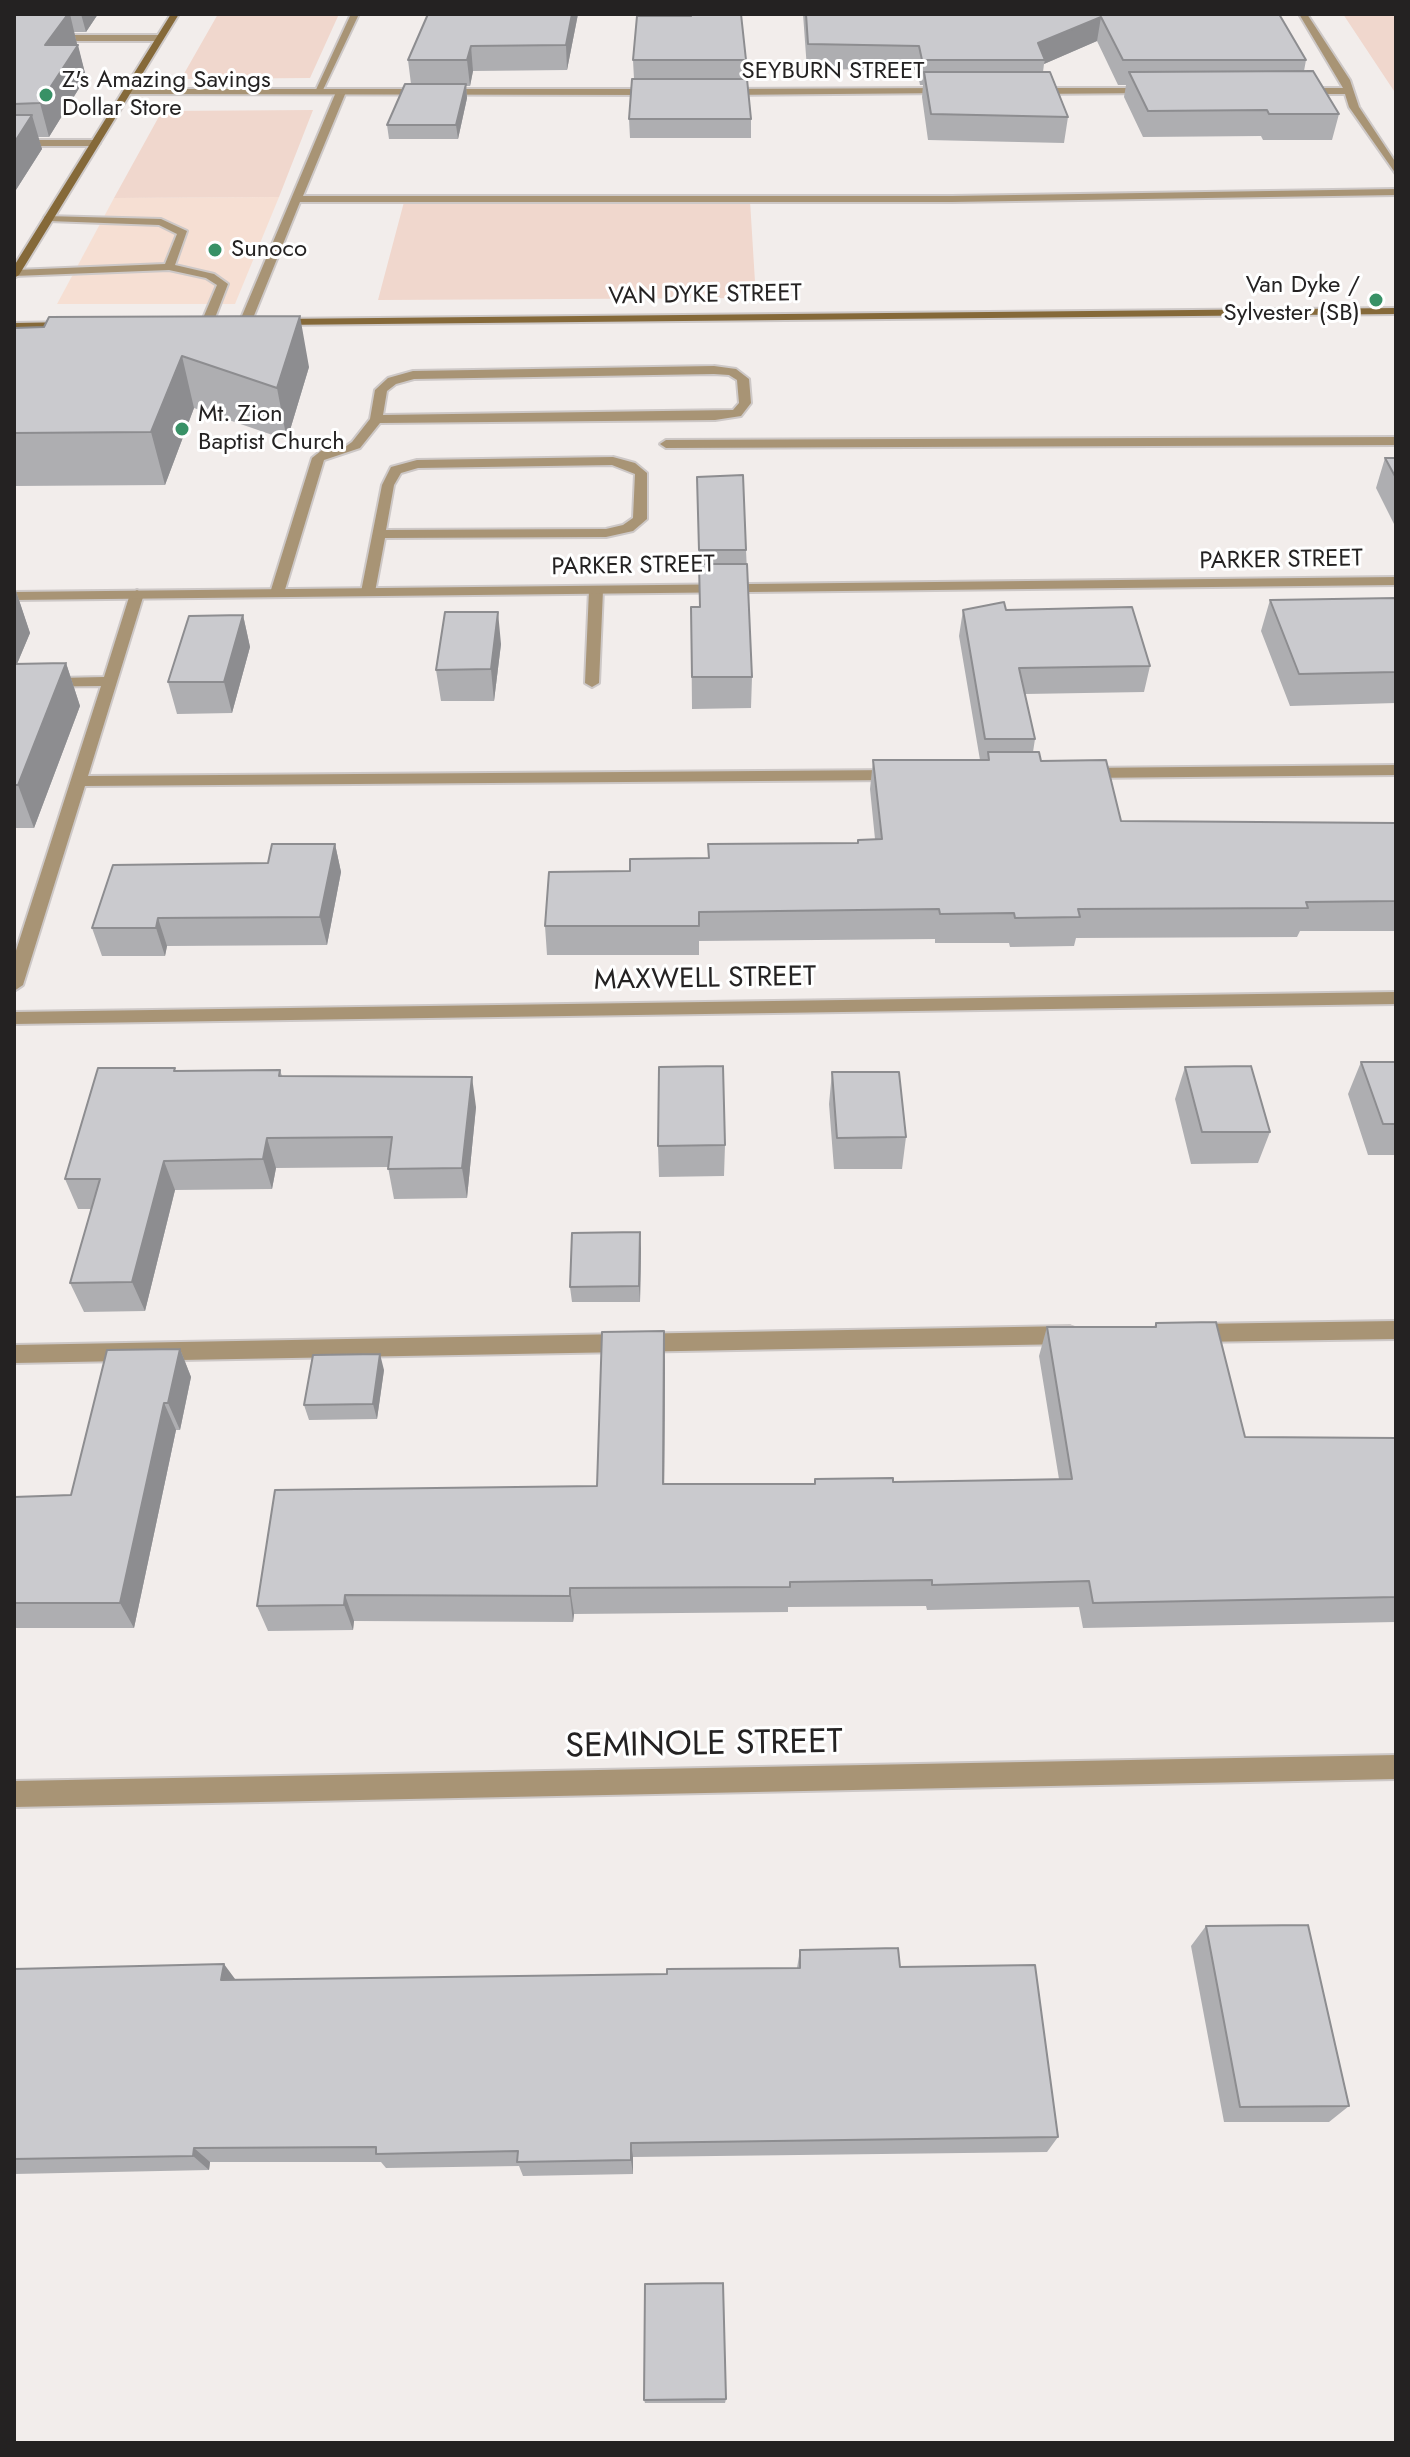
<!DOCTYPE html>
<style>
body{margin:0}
#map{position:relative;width:1410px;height:2457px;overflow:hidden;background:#f2edeb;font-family:Jost,sans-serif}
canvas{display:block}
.frame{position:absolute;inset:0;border:16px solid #242222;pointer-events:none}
</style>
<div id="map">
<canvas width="1410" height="2457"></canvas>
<div class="frame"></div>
</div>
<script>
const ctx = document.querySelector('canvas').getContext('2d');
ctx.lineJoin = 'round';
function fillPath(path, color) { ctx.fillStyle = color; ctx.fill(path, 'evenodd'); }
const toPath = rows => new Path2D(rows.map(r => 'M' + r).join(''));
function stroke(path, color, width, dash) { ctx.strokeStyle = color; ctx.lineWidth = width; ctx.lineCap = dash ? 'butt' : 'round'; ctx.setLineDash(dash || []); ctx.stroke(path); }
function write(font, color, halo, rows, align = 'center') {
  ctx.font = font + ' Jost,sans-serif'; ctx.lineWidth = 6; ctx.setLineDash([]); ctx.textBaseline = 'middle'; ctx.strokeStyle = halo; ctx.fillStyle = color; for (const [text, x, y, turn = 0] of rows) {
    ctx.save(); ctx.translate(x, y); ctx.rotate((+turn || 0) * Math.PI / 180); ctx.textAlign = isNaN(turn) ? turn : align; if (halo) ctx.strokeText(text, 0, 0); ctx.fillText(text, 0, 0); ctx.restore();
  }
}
fillPath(toPath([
 [279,197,235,304,57,304,114,198]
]), '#f6dfd3');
fillPath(toPath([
 [218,14,339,14,310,78,181,79],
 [1343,14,1396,14,1396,94],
 [313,110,279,197,114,198,162,111],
 [750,201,756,298,378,300,404,202]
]), '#f0d7cd');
const lane = toPath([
 [351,14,359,14,322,92,314,94,351,14],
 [341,89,346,92,303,196,952,196,1396,189,1396,195,952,202,300,202,251,323,241,325,239,323,336,92,341,89],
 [45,216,161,219,187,231,175,265,214,274,228,284,213,323,207,326,201,323,217,285,206,278,169,270,14,276,15,270,165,264,177,234,159,225,49,221,44,218,45,216],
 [714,366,736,369,749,379,751,403,741,416,715,420,380,423,360,448,324,460,284,593,277,597,270,593,312,458,322,450,345,447,352,442,370,419,375,390,388,378,413,371,714,366],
 [714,374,729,375,737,380,739,403,733,410,383,415,387,391,396,384,414,379,714,374],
 [1396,437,1396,445,666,448,660,444,666,440,1396,437],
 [613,457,635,463,647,473,647,519,633,531,606,537,385,538,375,592,368,596,361,592,382,485,391,467,417,460,613,457],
 [612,465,635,474,633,518,623,525,606,529,386,530,394,485,401,473,418,468,612,465],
 [596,586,603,590,599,683,592,687,585,683,589,590,596,586],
 [137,590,144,594,88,776,896,770,904,775,896,780,85,786,23,985,14,991,14,957,101,686,14,687,14,679,104,677,130,594,137,590],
 [1396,765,1396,775,1084,778,1076,773,1084,768,1396,765],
 [1396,1321,1396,1339,1194,1342,1187,1339,1184,1333,1187,1327,1194,1324,1396,1321],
 [1070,1326,1077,1329,1081,1335,1077,1341,1070,1344,14,1363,14,1345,1070,1326]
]);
const street = toPath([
 [1299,14,1307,14,1350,80,1359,107,1396,163,1396,174,1349,107,1345,94,1298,94,1293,91,1298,88,1343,88,1299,14],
 [14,35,160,35,164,38,160,41,14,41,14,35],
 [946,88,949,93,722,95,717,92,722,89,946,88],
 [1150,88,1153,93,1030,94,1025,91,1030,88,1150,88],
 [126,89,658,89,663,92,658,95,123,94,126,89],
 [14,140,95,140,100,143,95,146,14,146,14,140],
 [1396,577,1396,585,14,600,14,592,1396,577],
 [1396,992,1396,1004,14,1024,14,1012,1396,992],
 [1396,1755,1396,1779,14,1807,14,1781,1396,1755]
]);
const secondary = toPath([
 [171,14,179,14,19,275,14,278,14,266,171,14],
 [1396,308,1396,314,276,325,270,322,276,319,1396,308],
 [14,323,72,322,78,325,72,328,14,329,14,323]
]);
stroke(lane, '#cdc8c7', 4);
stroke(street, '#cdc8c7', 4);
stroke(secondary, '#cdc8c7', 4);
fillPath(lane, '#a89475');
fillPath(street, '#a89475');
fillPath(secondary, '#856939');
fillPath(toPath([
 [14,14,98,14,86,32,74,32,86,77,49,137,38,137,42,149,14,193],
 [428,14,578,14,567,70,473,71,470,86,466,86,467,98,458,139,389,139,387,125,411,84,408,60],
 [803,14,1279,14,1306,60,1304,71,1339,114,1332,140,1263,140,1261,136,1143,137,1124,97,1126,85,1118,85,1097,41,1044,64,1043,72,1068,117,1064,143,928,140,922,97,923,85,920,85,917,70,807,69],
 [633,60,746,60,746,79,751,119,751,138,630,138,629,119,634,79],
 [14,328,309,367,287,440,194,408,165,485,14,486],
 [1385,458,1396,458,1396,528,1376,488],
 [697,477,746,550,752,677,751,708,692,709,691,607,700,607],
 [14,591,16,591,30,633,17,664,66,663,80,706,34,828,14,828],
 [1396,598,1396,703,1290,706,1261,631,1270,600],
 [963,610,1006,610,1150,666,1144,692,1025,694,1035,739,1033,752,1041,761,1121,821,1396,823,1396,931,1300,931,1297,937,1076,938,1074,946,1010,947,1009,943,935,943,935,939,699,941,699,955,547,955,545,926,630,871,708,858,857,843,875,839,870,789,873,760,980,760,959,636],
 [243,615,250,647,232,713,177,714,168,682],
 [501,644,494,701,441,701,436,670],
 [335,844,341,872,327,945,167,946,165,956,102,956,92,928,268,863],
 [1361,1062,1396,1062,1396,1155,1368,1155,1348,1094],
 [1185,1067,1270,1132,1258,1163,1191,1164,1175,1099],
 [280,1070,282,1076,476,1107,467,1198,394,1199,388,1167,276,1168,272,1189,175,1190,145,1311,84,1312,70,1283,91,1209,78,1209,65,1179,176,1071],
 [832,1072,906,1137,902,1169,834,1169,829,1104],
 [725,1145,724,1176,659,1177,658,1146],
 [641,1248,640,1302,572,1302,570,1287],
 [1156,1323,1245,1437,1396,1438,1396,1622,1083,1628,1079,1607,927,1610,926,1606,788,1607,788,1612,574,1614,573,1622,354,1621,353,1630,268,1631,257,1606,597,1486,665,1360,664,1484,814,1484,1059,1479,1039,1356,1047,1327,1154,1327],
 [180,1349,191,1377,180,1430,176,1430,134,1628,14,1628,14,1497,71,1495],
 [384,1370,377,1419,309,1420,304,1405],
 [1206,1926,1349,2106,1329,2122,1224,2122,1191,1946],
 [800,1950,900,1967,1058,2137,1047,2152,633,2157,633,2174,523,2176,519,2166,386,2168,381,2162,210,2162,209,2170,14,2174,14,1969,236,1980,667,1974,797,1968],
 [726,2399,725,2403,645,2403,644,2400]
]), '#aeaeb1');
fillPath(toPath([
 [68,14,70,14,77,44,54,77,45,45],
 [81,14,98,14,86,32],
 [572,14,578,14,567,70,566,45],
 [1101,17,1097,41,1044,64,1045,60,1038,43],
 [78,45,86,77,49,137,40,103],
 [471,46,473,71,470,86,467,60],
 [466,84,467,98,458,139,456,125],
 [32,115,42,149,14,193,14,143],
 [300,316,309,367,287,440,277,388],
 [182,356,194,408,165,485,151,432],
 [16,591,30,633,14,671,14,595],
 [498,612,501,644,494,701,491,669],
 [243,615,250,647,232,713,224,682],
 [66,663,80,706,34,828,18,785],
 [335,844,341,872,327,945,320,917],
 [158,918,167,946,165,956,156,928],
 [472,1077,476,1107,467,1198,462,1168],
 [267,1138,276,1168,272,1189,263,1159],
 [164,1161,175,1190,145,1311,132,1282],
 [640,1232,641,1248,640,1302,639,1286],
 [664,1331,665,1360,664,1511,663,1484],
 [180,1349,191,1377,180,1430,168,1403],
 [380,1354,384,1370,377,1419,373,1404],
 [164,1403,176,1430,134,1628,120,1603],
 [570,1588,574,1614,573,1622,570,1596],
 [345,1595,354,1621,353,1630,344,1605],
 [224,1964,238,1983,221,1980],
 [631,2143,633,2157,633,2174,631,2160],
 [194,2148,210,2162,209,2170,193,2156]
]), '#8d8d90');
const building = toPath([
 [14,14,68,14,45,45,78,45,40,103,14,104,14,14],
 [428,14,572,14,566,45,471,46,467,60,408,60,428,14],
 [692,14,741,14,746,60,633,60,637,16,691,16,692,14],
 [806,14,1279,14,1306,60,1123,60,1101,17,1038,43,1045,60,922,60,919,46,808,44,806,14],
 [1313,71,1339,114,1269,114,1267,110,1148,111,1129,72,1313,71],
 [924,72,1050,72,1068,117,931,114,924,72],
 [632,79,747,79,751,119,629,119,632,79],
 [405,84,466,84,456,125,387,125,405,84],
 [14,115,32,115,14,143,14,115],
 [300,316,277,388,182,356,151,432,14,433,14,328,44,327,49,317,300,316],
 [1385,458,1396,458,1396,478,1385,458],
 [743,475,746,550,699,550,697,477,743,475],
 [699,564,747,564,752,677,692,677,691,607,700,607,699,564],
 [1396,598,1396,672,1299,674,1270,600,1396,598],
 [1004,602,1006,610,1132,607,1150,666,1019,668,1035,739,985,739,963,610,1004,602],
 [445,612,498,612,491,669,436,670,445,612],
 [243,615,224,682,168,682,189,616,243,615],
 [66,663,18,785,14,785,14,664,66,663],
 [988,752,1039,752,1041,761,1106,760,1121,821,1396,823,1396,901,1306,902,1308,908,1078,909,1080,917,1015,918,1014,913,940,914,939,909,699,912,699,926,545,926,549,872,630,871,630,859,709,858,708,844,858,843,858,840,882,839,873,760,989,760,988,752],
 [272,844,335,844,320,917,158,918,156,928,92,928,113,865,268,863,272,844],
 [1361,1062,1396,1062,1396,1124,1383,1124,1361,1062],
 [723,1066,725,1145,658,1146,659,1067,723,1066],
 [1251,1066,1270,1132,1202,1132,1185,1067,1251,1066],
 [98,1068,175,1068,174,1071,280,1070,279,1076,472,1077,462,1168,388,1169,392,1137,267,1138,263,1159,164,1161,132,1282,70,1283,100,1179,65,1179,98,1068],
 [832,1072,899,1072,906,1137,837,1138,832,1072],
 [640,1232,639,1286,570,1287,572,1233,640,1232],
 [1216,1322,1245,1437,1396,1438,1396,1597,1093,1603,1089,1581,932,1585,932,1580,790,1582,790,1587,570,1588,570,1596,345,1595,344,1605,257,1606,275,1490,597,1486,602,1332,664,1331,663,1484,815,1484,815,1479,893,1478,893,1482,1072,1479,1047,1327,1156,1327,1156,1323,1216,1322],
 [180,1349,168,1403,164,1403,120,1603,14,1603,14,1497,71,1495,107,1350,180,1349],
 [380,1354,373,1404,304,1405,313,1355,380,1354],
 [1308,1925,1349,2106,1240,2107,1206,1926,1308,1925],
 [898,1948,900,1967,1035,1965,1058,2137,631,2143,631,2160,517,2162,518,2151,376,2154,376,2147,194,2148,193,2156,14,2159,14,1969,224,1964,221,1980,667,1974,667,1969,800,1968,800,1950,898,1948],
 [723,2283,726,2399,644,2400,645,2284,723,2283]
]);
fillPath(building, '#cacace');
stroke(building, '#8d8d90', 2);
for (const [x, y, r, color] of [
 [46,95,8,"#389166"],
 [215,250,8,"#389166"],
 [1376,300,8,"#389166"],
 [182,429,8,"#389166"]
]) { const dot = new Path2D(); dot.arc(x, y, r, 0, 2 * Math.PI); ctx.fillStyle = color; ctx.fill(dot); stroke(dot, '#fff', 3); }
write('24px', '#242222', '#fff', [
 ["SEYBURN STREET",833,72],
 ["VAN DYKE STREET",705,296,-1],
 ["PARKER STREET",1281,561,-1],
 ["PARKER STREET",633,567,-1]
]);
write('24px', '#242222', '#fff', [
 ["Z's Amazing Savings",62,81],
 ["Dollar Store",62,109],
 ["Sunoco",231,250],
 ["Van Dyke /",1360,286,"right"],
 ["Sylvester (SB)",1360,314,"right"],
 ["Mt. Zion",198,415],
 ["Baptist Church",198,443]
], 'left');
write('28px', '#242222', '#fff', [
 ["MAXWELL STREET",705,980,-1]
]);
write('34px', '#242222', '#fff', [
 ["SEMINOLE STREET",704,1746,-1]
]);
</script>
